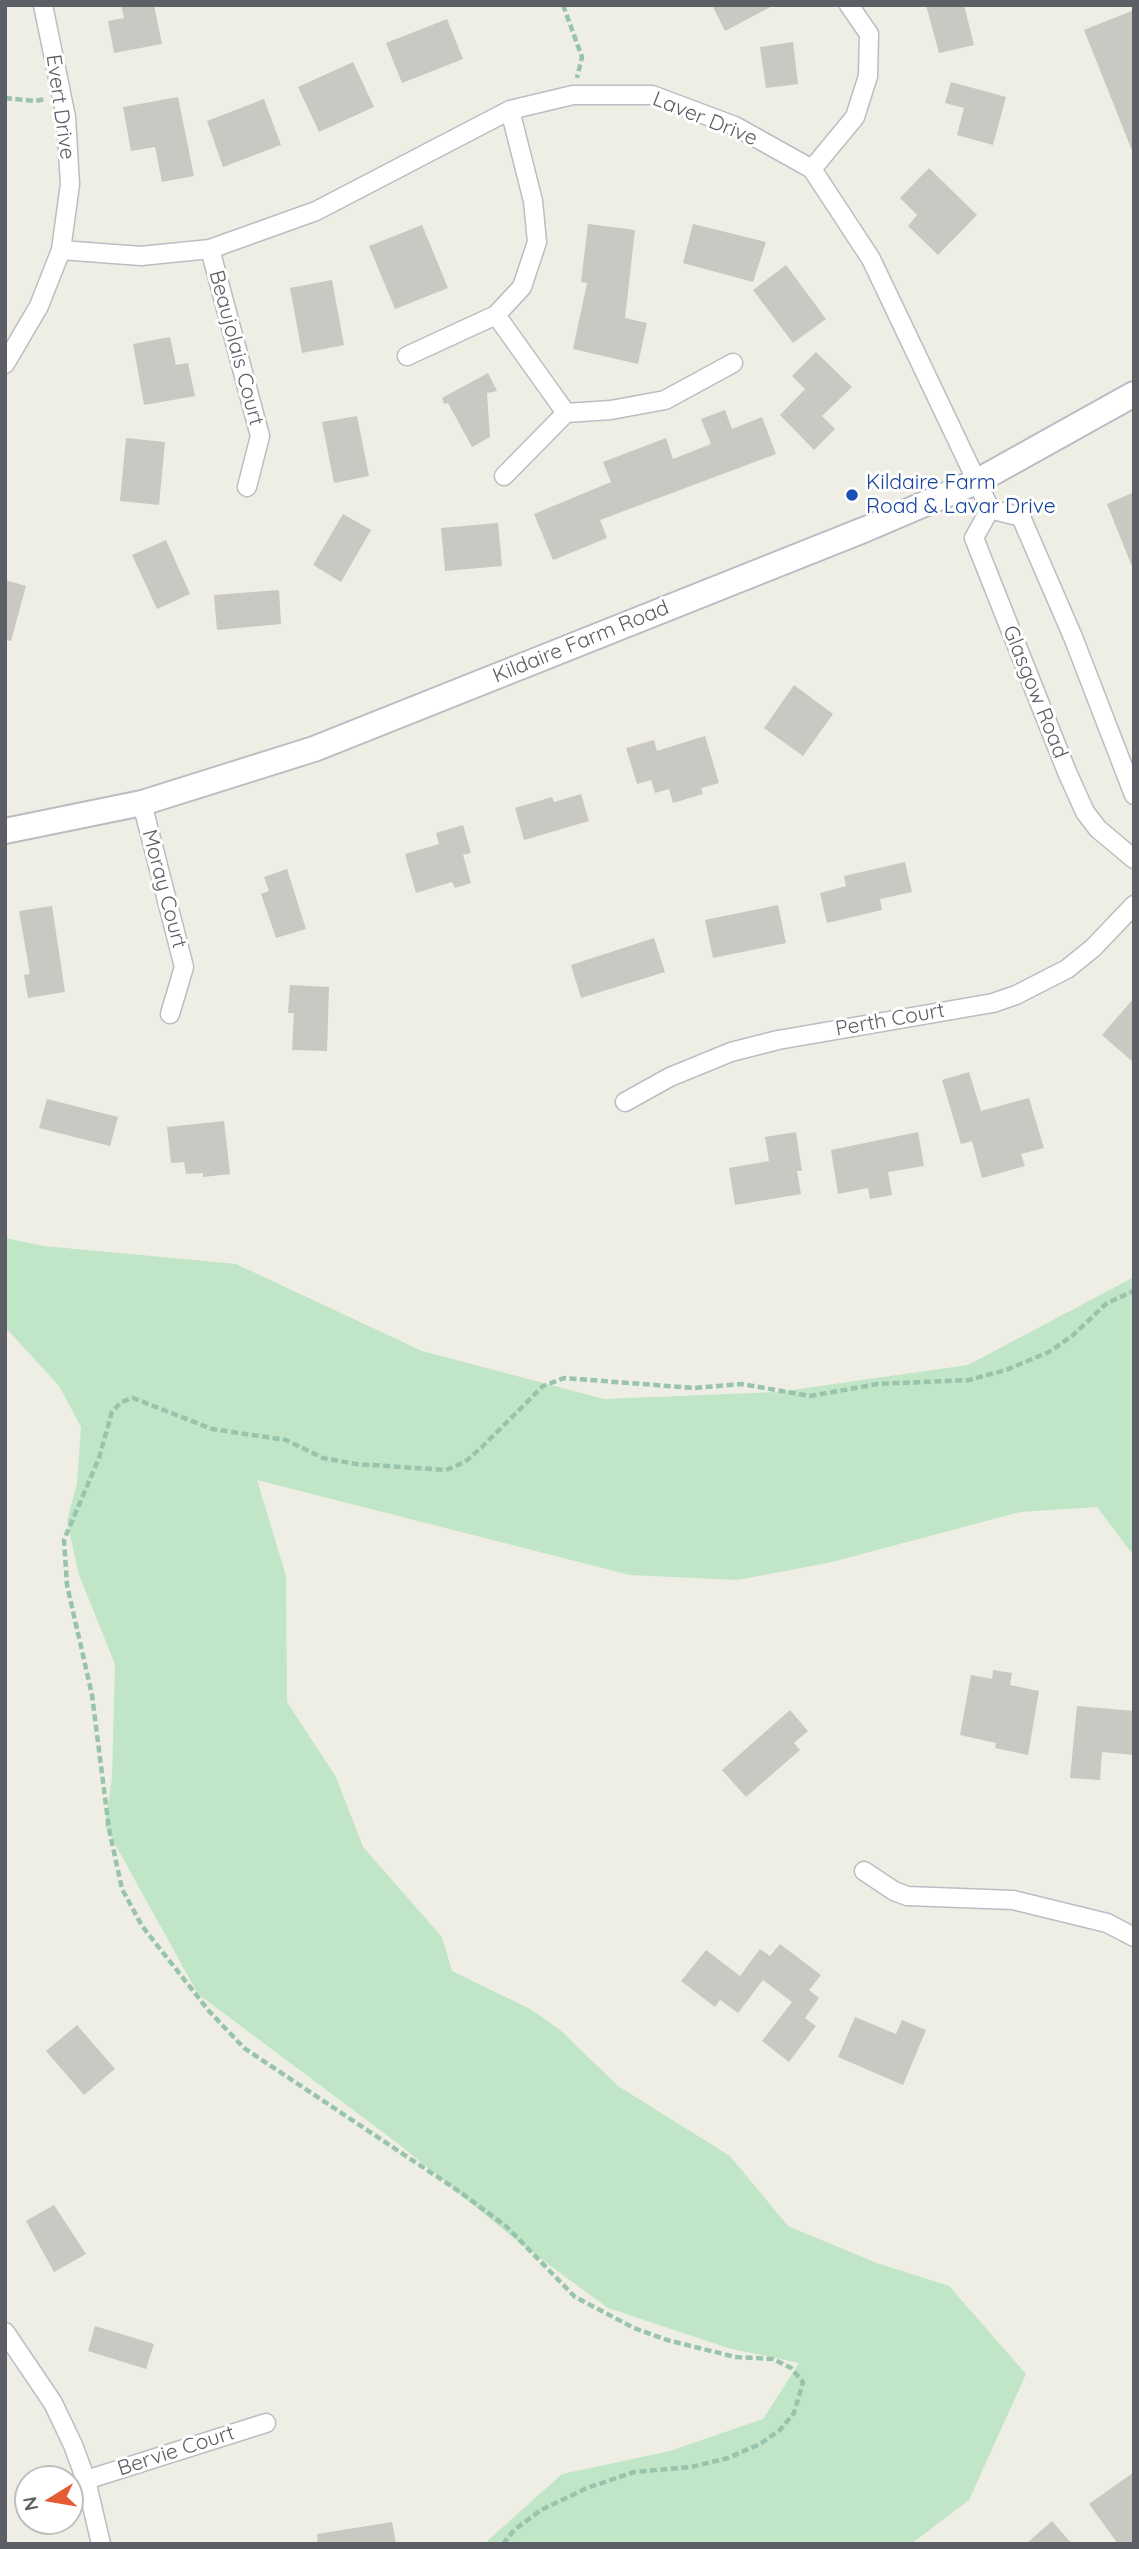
<!DOCTYPE html>
<style>
body{margin:0}
#map{position:relative;width:1139px;height:2549px;overflow:hidden;background:#eeeee4;font-family:Quicksand,sans-serif}
canvas{display:block}
.frame{position:absolute;inset:0;border:7px solid #5c5f65;pointer-events:none}
.north{position:absolute;left:14px;top:2465px;width:70px;height:70px;box-sizing:border-box;background:#fff;border:2px solid #bebfc1;border-radius:50%;rotate:259deg;font-size:19px;font-weight:700;line-height:28px;text-align:center;color:#5c5f65}
.north::after{content:'';display:block;margin:auto;width:24px;height:32px;background:#e55b34;clip-path:polygon(50% 0,100% 100%,50% 72%,0 100%)}
</style>
<div id="map">
<canvas width="1139" height="2549"></canvas>
<div class="frame"></div>
<div class="north">N</div>
</div>
<script>
const ctx = document.querySelector('canvas').getContext('2d');
ctx.lineJoin = 'round';
function fillPath(path, color) { ctx.fillStyle = color; ctx.fill(path, 'evenodd'); }
const toPath = rows => new Path2D(rows.map(r => 'M' + r).join(''));
function stroke(path, color, width, dash) { ctx.strokeStyle = color; ctx.lineWidth = width; ctx.lineCap = dash ? 'butt' : 'round'; ctx.setLineDash(dash || []); ctx.stroke(path); }
function write(font, color, halo, rows, align = 'center') {
  ctx.font = font + ' Quicksand,sans-serif'; ctx.lineWidth = 6; ctx.setLineDash([]); ctx.textBaseline = 'middle'; ctx.strokeStyle = halo; ctx.fillStyle = color; for (const [text, x, y, turn = 0] of rows) {
    ctx.save(); ctx.translate(x, y); ctx.rotate((+turn || 0) * Math.PI / 180); ctx.textAlign = isNaN(turn) ? turn : align; if (halo) ctx.strokeText(text, 0, 0); ctx.fillText(text, 0, 0); ctx.restore();
  }
}
fillPath(toPath([
 [5,1238,44,1246,236,1264,422,1351,604,1399,778,1392,968,1365,1134,1277,1134,1556,1097,1507,1020,1512,832,1562,738,1580,630,1575,257,1480,286,1576,287,1702,336,1777,363,1847,442,1937,452,1971,530,2009,559,2029,618,2086,730,2156,788,2226,874,2262,949,2286,1026,2374,969,2500,911,2544,484,2544,562,2474,670,2451,763,2419,799,2363,728,2348,608,2308,526,2248,396,2142,198,1994,105,1826,112,1777,115,1664,79,1575,67,1521,77,1483,81,1427,59,1386,5,1327]
]), '#c1e5c7');
fillPath(toPath([
 [121,5,154,5,162,44,114,53,108,21,124,18],
 [712,5,774,5,725,31],
 [926,5,964,5,974,45,939,53],
 [1134,10,1134,153,1133,153,1084,30],
 [447,19,463,59,402,83,386,43],
 [793,42,798,84,766,88,760,47],
 [353,62,374,107,319,132,298,87],
 [951,82,1006,97,993,145,957,135,964,108,945,103],
 [178,97,194,176,162,182,155,147,131,151,123,107],
 [264,99,281,145,223,167,207,121],
 [929,168,977,215,938,255,908,226,917,215,900,198],
 [588,224,635,230,625,318,647,323,638,364,573,349,587,283,581,282],
 [693,224,766,242,753,282,683,263],
 [422,225,448,288,395,309,369,246],
 [786,265,826,319,793,343,753,290],
 [332,280,344,345,302,353,290,288],
 [170,337,176,365,188,363,195,396,144,405,133,344],
 [816,352,852,387,822,416,835,429,814,450,780,415,805,389,792,376],
 [488,373,497,391,487,393,490,437,472,447,448,403,444,404,442,398],
 [725,410,732,429,762,417,776,454,600,520,607,538,553,560,534,514,611,482,603,462,666,438,673,459,711,444,701,419],
 [357,416,369,476,334,483,322,422],
 [126,438,165,442,159,505,120,501],
 [1134,492,1134,569,1133,569,1107,504],
 [343,514,371,530,341,582,313,565],
 [498,523,502,566,445,571,441,528],
 [166,540,190,594,157,609,132,555],
 [5,580,26,586,11,641,5,640],
 [279,590,281,624,217,630,214,595],
 [794,685,833,714,803,756,764,728],
 [705,736,719,783,701,788,703,794,673,803,669,789,655,793,651,780,637,784,626,748,654,740,657,751],
 [581,794,589,821,524,840,515,808,552,797,554,802],
 [463,825,471,853,463,855,471,883,455,888,452,882,416,893,405,854,439,844,436,833],
 [905,862,912,892,880,899,882,910,827,923,820,893,846,886,844,876],
 [287,869,306,929,276,938,261,894,269,891,264,877],
 [778,905,786,943,713,958,705,920],
 [52,906,65,992,28,998,24,975,30,974,19,911],
 [654,938,665,972,581,998,571,965],
 [290,985,329,987,327,1051,292,1050,294,1013,288,1013],
 [1134,998,1134,1063,1102,1035],
 [969,1072,981,1111,1029,1098,1044,1148,1021,1154,1025,1166,982,1178,972,1141,961,1144,942,1080],
 [47,1099,118,1117,110,1146,39,1128],
 [224,1121,230,1174,203,1177,203,1173,186,1174,184,1162,171,1163,167,1127],
 [796,1132,802,1171,797,1171,801,1194,735,1205,729,1168,769,1161,765,1137],
 [918,1132,924,1166,888,1172,892,1195,870,1199,868,1188,838,1194,831,1150],
 [993,1670,1012,1673,1010,1685,1039,1691,1028,1755,995,1748,996,1743,960,1735,971,1675,992,1679],
 [1077,1706,1134,1711,1134,1755,1102,1752,1100,1780,1070,1778],
 [790,1710,808,1731,794,1743,800,1750,746,1797,722,1770],
 [780,1944,821,1975,809,1990,819,1998,805,2018,816,2026,789,2062,762,2041,792,2002,763,1980,738,2013,720,2000,715,2007,681,1981,706,1950,740,1976,760,1949,770,1956],
 [855,2017,896,2034,902,2020,926,2030,903,2085,838,2057],
 [77,2025,115,2069,84,2095,46,2051],
 [54,2205,86,2254,54,2272,26,2221],
 [95,2326,154,2344,146,2369,88,2351],
 [1134,2472,1134,2544,1118,2544,1089,2504],
 [1052,2521,1072,2544,1026,2544],
 [392,2522,396,2544,318,2544,317,2534]
]), '#cac8c2');
const street = toPath([
 [812,169,855,117,868,76,869,34,849,5],
 [210,249,260,436,247,487],
 [61,250,141,256,210,249,316,211,510,110,573,95,652,95,735,126,812,169,871,259,990,509,1021,517,1073,637,1134,795],
 [496,315,566,413,611,410,665,400,733,363],
 [407,356,496,315,522,287,537,242,533,201,510,110],
 [5,364,39,306,61,250,70,184,66,117,43,5],
 [504,476,566,413],
 [990,509,974,538,1067,772,1085,812,1098,829,1134,859],
 [142,803,184,967,170,1014],
 [625,1102,670,1077,731,1052,778,1040,993,1003,1016,995,1067,969,1093,948,1134,905],
 [864,1871,894,1891,907,1896,1013,1900,1107,1923,1134,1937],
 [5,2332,53,2403,73,2445,86,2480,101,2544],
 [86,2480,266,2423]
]);
const secondary = toPath([
 [5,831,142,803,314,749,866,529,976,482,1134,394]
]);
stroke(street, '#bcbdc3', 21);
stroke(secondary, '#babcc2', 28);
stroke(toPath([
 [563,5,582,57,577,78],
 [5,98,35,101,46,99],
 [503,2544,514,2530,541,2510,587,2488,634,2472,691,2467,728,2458,760,2444,780,2430,794,2413,803,2382,791,2368,773,2359,735,2357,667,2340,634,2328,575,2297,507,2227,460,2192,244,2048,209,2011,142,1926,122,1889,109,1829,92,1695,67,1585,64,1540,99,1458,112,1412,121,1402,133,1398,212,1429,286,1440,323,1458,356,1464,446,1470,465,1462,482,1447,543,1386,564,1378,694,1388,742,1384,810,1396,878,1384,969,1380,1006,1370,1049,1352,1072,1336,1107,1303,1134,1291]
]), '#99c4ac', 4.5, [7, 3.5]);
stroke(street, '#fff', 18);
stroke(secondary, '#fff', 24);
for (const [x, y, r, color] of [
 [852,495,7,"#1a4fb4"]
]) { const dot = new Path2D(); dot.arc(x, y, r, 0, 2 * Math.PI); ctx.fillStyle = color; ctx.fill(dot); stroke(dot, '#fff', 2.5); }
write('21px', '#5c5f65', '#fff', [
 ["Evert Drive",60,107,82],
 ["Laver Drive",705,119,22],
 ["Beaujolais Court",236,348,75],
 ["Kildaire Farm Road",581,642,-22],
 ["Glasgow Road",1035,692,68],
 ["Moray Court",164,889,75],
 ["Perth Court",890,1020,-10],
 ["Bervie Court",176,2451,-18]
]);
write('21px', '#164399', '#fff', [
 ["Kildaire Farm",866,483],
 ["Road & Lavar Drive",866,507]
], 'left');
</script>
